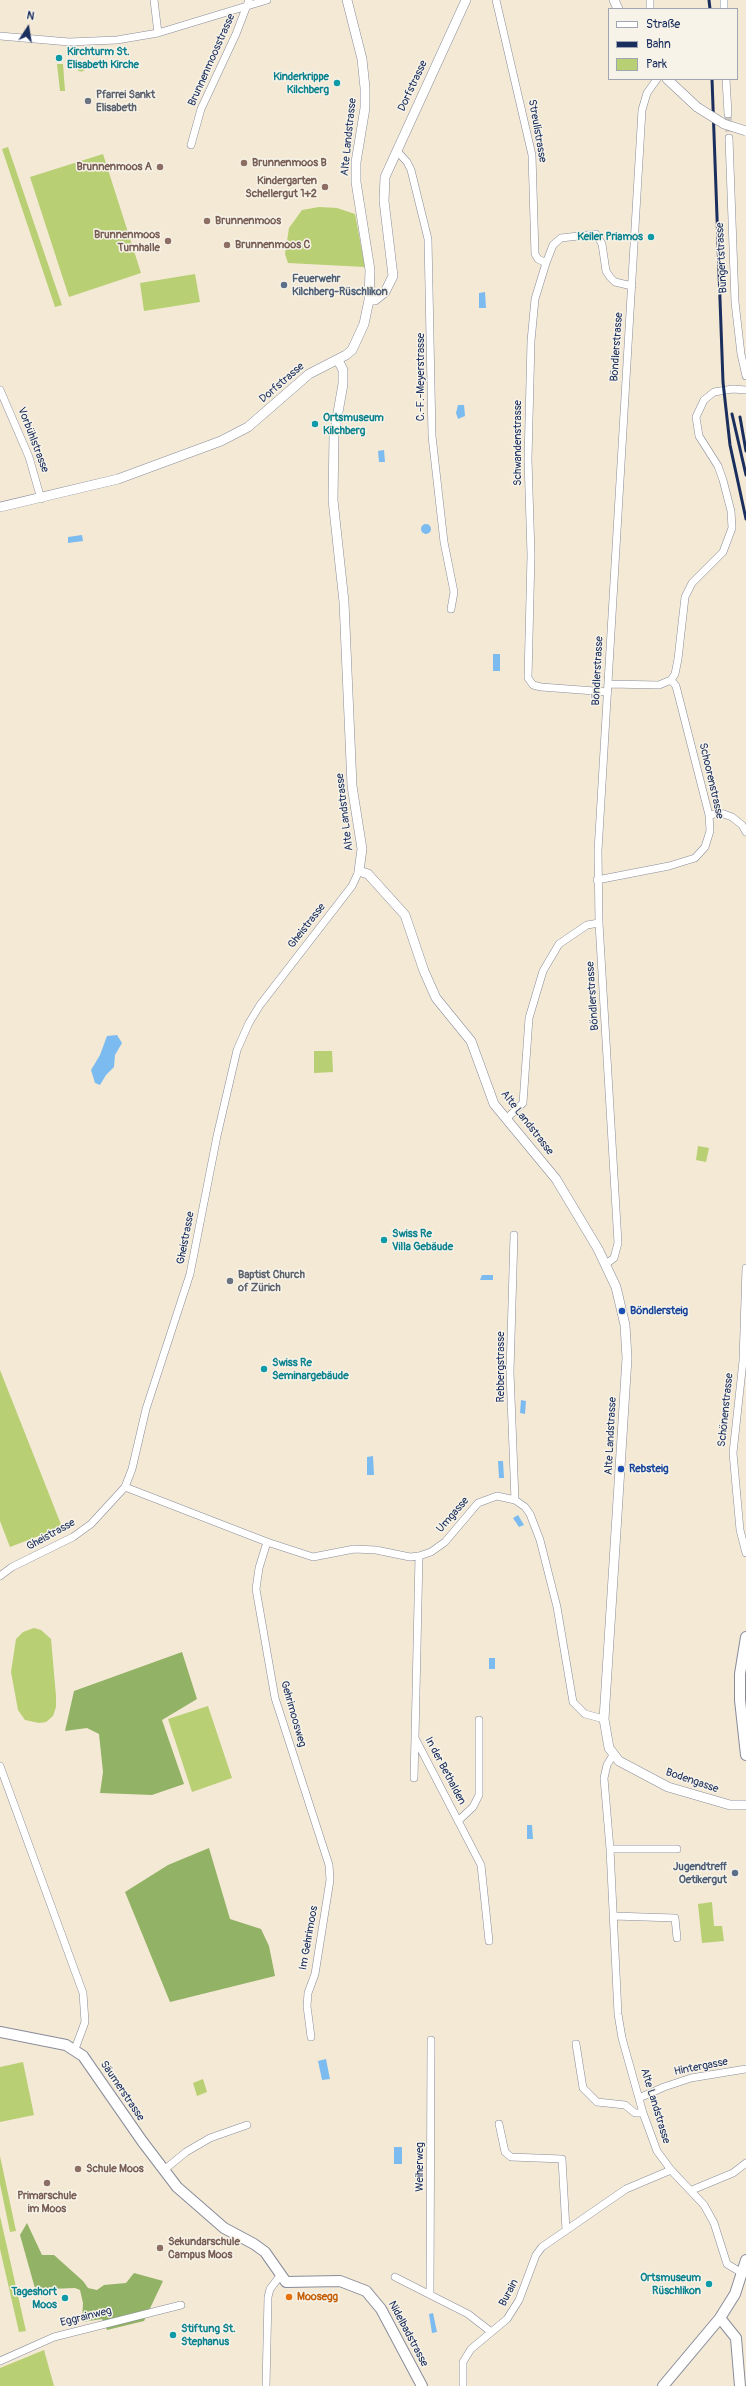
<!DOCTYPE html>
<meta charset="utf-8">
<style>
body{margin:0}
#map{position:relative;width:746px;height:2386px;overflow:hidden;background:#f4e9d5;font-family:Pangolin,sans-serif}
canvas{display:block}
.legend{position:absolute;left:608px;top:8px;width:130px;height:72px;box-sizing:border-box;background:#f7f3e8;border:1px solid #9fa5b1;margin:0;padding:5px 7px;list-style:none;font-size:12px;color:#1b2f5e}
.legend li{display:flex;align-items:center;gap:8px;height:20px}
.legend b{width:20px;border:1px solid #9fa5b1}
.north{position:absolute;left:8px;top:8px;width:40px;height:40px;-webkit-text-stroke:3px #f7f3e8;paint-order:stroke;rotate:12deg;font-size:11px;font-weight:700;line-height:16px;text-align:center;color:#1b2f5e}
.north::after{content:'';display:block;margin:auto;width:14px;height:18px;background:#1b2f5e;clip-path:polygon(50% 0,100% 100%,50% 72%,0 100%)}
</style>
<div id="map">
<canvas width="746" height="2386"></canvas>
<ul class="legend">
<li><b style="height:5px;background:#fff"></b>Straße</li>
<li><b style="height:5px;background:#1b2f5e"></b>Bahn</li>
<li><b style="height:11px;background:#b8cf73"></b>Park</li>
</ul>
<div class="north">N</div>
</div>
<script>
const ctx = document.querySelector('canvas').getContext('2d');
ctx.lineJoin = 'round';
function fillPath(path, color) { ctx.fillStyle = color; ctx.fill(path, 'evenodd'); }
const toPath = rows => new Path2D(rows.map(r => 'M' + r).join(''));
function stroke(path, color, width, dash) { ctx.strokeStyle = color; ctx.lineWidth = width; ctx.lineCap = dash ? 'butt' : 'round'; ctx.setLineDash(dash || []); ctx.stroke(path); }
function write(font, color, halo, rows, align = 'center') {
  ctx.font = font + ' Pangolin,sans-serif'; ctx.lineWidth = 3; ctx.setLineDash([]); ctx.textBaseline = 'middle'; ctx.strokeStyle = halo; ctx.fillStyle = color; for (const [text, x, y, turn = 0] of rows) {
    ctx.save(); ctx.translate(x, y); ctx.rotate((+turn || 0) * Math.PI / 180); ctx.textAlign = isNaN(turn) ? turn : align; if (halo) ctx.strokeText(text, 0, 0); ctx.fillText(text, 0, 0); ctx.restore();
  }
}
fillPath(toPath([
 '76.5 67a4.5 4.5 0 1 1 9 0a4.5 4.5 0 1 1-9 0Z',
 [57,64,63,64,65,91,60,91],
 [8,147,62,305,55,307,2,149],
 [103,154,141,273,69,297,30,177],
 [319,207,337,208,355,214,365,267,288,263,285,254,289,228,302,210],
 [195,274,200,302,144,311,140,283],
 [314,1051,332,1051,333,1072,314,1073],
 [698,1146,709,1148,706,1162,696,1160],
 [0,1370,62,1527,10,1547,0,1521],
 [34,1628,41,1630,51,1639,56,1696,56,1707,53,1716,46,1722,39,1723,25,1720,18,1710,11,1672,16,1639,23,1632],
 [208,1706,232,1778,192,1792,168,1719],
 [712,1902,714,1926,722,1926,724,1941,702,1943,698,1904],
 [23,2062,34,2115,0,2122,0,2067],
 [203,2079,207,2092,197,2096,193,2083],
 [0,2156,16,2231,10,2232,0,2184],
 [0,2216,26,2331,19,2332,0,2249],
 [44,2350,54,2386,0,2386,0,2368]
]), '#b8cf73');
fillPath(toPath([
 [182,1652,197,1699,162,1720,184,1784,152,1795,100,1793,103,1772,99,1734,87,1728,65,1731,74,1691],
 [209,1848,230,1919,261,1929,269,1946,275,1976,170,2002,125,1892,168,1865],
 [27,2223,42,2255,54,2255,83,2281,88,2288,97,2290,104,2285,126,2283,134,2273,163,2281,144,2321,107,2330,102,2319,82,2322,83,2303,80,2290,75,2288,49,2289,36,2292,20,2235]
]), '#92b265');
fillPath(toPath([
 [485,292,486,308,479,308,479,293],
 [458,405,464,405,465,416,458,419,456,413],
 [384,450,385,462,379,462,378,451],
 '421 529a5 5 0 1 1 10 0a5 5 0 1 1-10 0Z',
 [82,535,83,541,68,543,68,537],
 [493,654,500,654,500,671,493,671],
 [117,1035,122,1043,115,1055,114,1067,106,1075,100,1085,95,1083,91,1070,100,1055,107,1036],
 [482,1275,493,1275,493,1280,480,1280],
 [521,1400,526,1401,525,1414,520,1413],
 [373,1456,374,1475,367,1475,367,1457],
 [498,1461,503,1461,504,1478,499,1478],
 [518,1515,524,1525,519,1527,513,1518],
 [489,1658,495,1658,495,1669,489,1669],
 [527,1825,532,1825,533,1839,527,1839],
 [326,2059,330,2079,322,2080,318,2061],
 [394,2147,402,2147,402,2164,394,2164],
 [433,2313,437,2332,432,2333,429,2314]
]), '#7cbbf0');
stroke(toPath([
 [728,114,729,138]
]), '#c9c4bd', 7, [7, 3.5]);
const minor = toPath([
 [154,0,158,33],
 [496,0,532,155,535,254,538,259,546,263],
 [650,0,650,9],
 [724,0,724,9],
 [0,36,69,42,117,40,158,33,267,0],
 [726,79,728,114],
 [729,138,735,302,741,354,746,376],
 [191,145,201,109,236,34,249,0],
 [397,151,407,162,411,170,428,239,432,436,444,542,454,592,451,609],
 [0,390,29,457,41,499],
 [609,684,659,685,671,680,675,674,678,659,685,597,692,583,723,552,732,528,731,511,723,480,718,466,699,436,696,417,704,400,714,392,733,389,746,390],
 [608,692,541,687,533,685,528,678,531,555,528,459,531,341,535,299,546,263,553,245,561,238,596,234,602,244,606,271,610,277,615,282,632,286],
 [709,815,721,813,732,817,742,825,746,832],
 [597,880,669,866,695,858,705,847,710,831,709,815,676,686,671,680],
 [506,1119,523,1103,529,1018,543,971,559,944,587,925,599,923],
 [514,1235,510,1372,515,1500],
 [606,1264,614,1258,618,1243,599,923,598,851,642,110,647,93,657,79],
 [746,1268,743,1361,733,1453,740,1530,746,1553],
 [125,1487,267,1542,313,1557,354,1549,376,1550,410,1557,419,1556,431,1552,445,1542,478,1503,497,1496,515,1500,525,1507,530,1514,540,1540,557,1607,573,1702,585,1714,604,1719],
 [267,1542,259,1568,256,1589,275,1698,329,1865,330,1880,315,1974,308,1993,307,2006,311,2037],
 [419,1556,415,1738,481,1865,489,1941],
 [0,1576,12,1567,73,1537,91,1524,125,1487,132,1469,146,1409,190,1274,217,1136,237,1050,249,1023,260,1005,352,886,359,871],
 [613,1755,607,1765,604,1778,610,1849,618,2014,622,2038,643,2113,657,2151,671,2170,704,2205,714,2223,727,2264,742,2273],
 [0,1766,83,1993,85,2022,75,2049],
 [414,1778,415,1738],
 [458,1821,473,1807,479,1795,479,1720],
 [610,1849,677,1849],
 [613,1916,675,1918,677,1938],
 [576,2044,583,2088,597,2102,625,2105,635,2113,643,2113],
 [639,2098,664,2087,691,2078,746,2069],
 [499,2124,505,2152,511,2157,562,2159,566,2230],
 [164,2170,186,2152,210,2138,247,2125],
 [692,2190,733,2173,746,2163],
 [395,2277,468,2314,490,2331],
 [430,2294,431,2040],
 [0,2361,54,2337,181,2305],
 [266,2386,268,2297,270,2289,280,2276],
 [463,2386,463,2362,471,2349,507,2319,519,2300,536,2255,542,2247,626,2189,671,2170]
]);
const tertiary = toPath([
 [614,0,618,9],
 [667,79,697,107],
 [369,300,375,300,385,292,393,276,384,201,385,177,466,0],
 [338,360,343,370,343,384,334,435,333,500,344,602,352,786,362,849,359,871,368,874,405,915,424,971,436,998,471,1041,494,1104,556,1179,598,1249,616,1287,625,1325,627,1358,604,1719,609,1748,619,1761,668,1787,730,1805,746,1805],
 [0,507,118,479,221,441,248,427,309,374,346,355,352,350,364,324,369,300,370,270,356,182,356,162,365,108,365,88,362,59,347,0]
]);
const secondary = toPath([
 [746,1637,740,1674,740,1700,746,1755],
 [0,2032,66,2045,83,2056,142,2141,177,2187,224,2228,254,2244,265,2252,286,2282,340,2281,366,2291,381,2309,422,2386],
 [720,2318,736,2338,740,2386],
 [663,2386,720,2318,735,2294,746,2260]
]);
stroke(minor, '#888c9a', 8);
stroke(tertiary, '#888c9a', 10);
stroke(secondary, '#888c9a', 12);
stroke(minor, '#fff', 7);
stroke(tertiary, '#fff', 9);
stroke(secondary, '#fff', 10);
stroke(toPath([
 [709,0,710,9],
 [712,79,723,382,730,445,746,519],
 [732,414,746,475],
 [740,417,746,451]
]), '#1b2f5e', 3);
const tertiaryBridge = toPath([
 [697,107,724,124,746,131]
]);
stroke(tertiaryBridge, '#888c9a', 10, []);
stroke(tertiaryBridge, '#fff', 9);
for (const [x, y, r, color] of [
 [59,58,4,"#0f9aa8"],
 [337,83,4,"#0f9aa8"],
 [88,101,4,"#6b7280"],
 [244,163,4,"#8d6e63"],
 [160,167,4,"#8d6e63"],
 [325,187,4,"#8d6e63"],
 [207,221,4,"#8d6e63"],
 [651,237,4,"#0f9aa8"],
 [168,241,4,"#8d6e63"],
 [227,245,4,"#8d6e63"],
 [284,285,4,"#5c6f8a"],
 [315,424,4,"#0f9aa8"],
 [384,1240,4,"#0f9aa8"],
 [230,1281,4,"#6b7280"],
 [622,1311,4,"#1a4fb4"],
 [264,1369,4,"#0f9aa8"],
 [621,1469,4,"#1a4fb4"],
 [735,1873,4,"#5c6f8a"],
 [78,2169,4,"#8d6e63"],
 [47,2183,4,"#8d6e63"],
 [160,2248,4,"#8d6e63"],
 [709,2284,4,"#0f9aa8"],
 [289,2297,4,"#e8710a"],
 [65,2298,4,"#0f9aa8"],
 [173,2335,4,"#0f9aa8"]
]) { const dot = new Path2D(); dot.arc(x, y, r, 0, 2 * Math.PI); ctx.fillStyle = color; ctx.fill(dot); stroke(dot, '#f7f3e8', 1.5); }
write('bold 11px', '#0d838f', '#f7f3e8', [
 ["Kirchturm St.",67,52],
 ["Elisabeth Kirche",67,65],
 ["Kinderkrippe",329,77,"right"],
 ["Kilchberg",329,90,"right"],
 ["Keiler Priamos",643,237,"right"],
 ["Ortsmuseum",323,418],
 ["Kilchberg",323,431],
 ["Swiss Re",392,1234],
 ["Villa Gebäude",392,1247],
 ["Swiss Re",272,1363],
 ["Seminargebäude",272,1376],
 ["Ortsmuseum",701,2278,"right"],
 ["Rüschlikon",701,2291,"right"],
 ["Tageshort",57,2292,"right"],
 ["Moos",57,2305,"right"],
 ["Stiftung St.",181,2329],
 ["Stephanus",181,2342]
], 'left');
write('11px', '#1b2f5e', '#f7f3e8', [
 ["Brunnenmoosstrasse",212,60,-66],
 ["Dorfstrasse",413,86,-65],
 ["Streulistrasse",537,131,80],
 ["Alte Landstrasse",349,137,-84],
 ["Bungertstrasse",722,258,-93],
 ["Böndlerstrasse",617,347,-86],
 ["C.-F.-Meyerstrasse",421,377,-90],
 ["Dorfstrasse",282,383,-41],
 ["Vorbühlstrasse",33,440,69],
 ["Schwandenstrasse",518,443,-90],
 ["Böndlerstrasse",598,671,-87],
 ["Schoorenstrasse",711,781,77],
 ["Alte Landstrasse",345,812,-97],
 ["Gheistrasse",307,926,-52],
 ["Böndlerstrasse",593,996,-94],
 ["Alte Landstrasse",527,1123,52],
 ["Gheistrasse",186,1238,-79],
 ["Rebbergstrasse",501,1367,-90],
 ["Schönenstrasse",726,1410,-84],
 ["Alte Landstrasse",611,1436,-87],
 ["Umgasse",453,1515,-49],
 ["Gheistrasse",51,1535,-29],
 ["Gehrimoosweg",293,1714,74],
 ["In der Bethalden",445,1771,62],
 ["Bodengasse",692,1781,19],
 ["Im Gehrimoos",309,1938,-80],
 ["Hintergasse",701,2067,-11],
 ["Säumerstrasse",122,2091,56],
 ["Alte Landstrasse",655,2106,73],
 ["Weiherweg",420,2167,-90],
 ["Burain",509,2293,-62],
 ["Eggrainweg",86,2317,-14],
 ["Nidelbadstrasse",408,2334,62]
]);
write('bold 11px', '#5b616d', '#f7f3e8', [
 ["Pfarrei Sankt",96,95],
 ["Elisabeth",96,108],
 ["Baptist Church",238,1275],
 ["of Zürich",238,1288]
], 'left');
write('bold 11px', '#785e54', '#f7f3e8', [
 ["Brunnenmoos B",252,163],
 ["Brunnenmoos A",152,167,"right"],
 ["Kindergarten",317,181,"right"],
 ["Schellergut 1+2",317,194,"right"],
 ["Brunnenmoos",215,221],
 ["Brunnenmoos",160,235,"right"],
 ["Turnhalle",160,248,"right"],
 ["Brunnenmoos C",235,245],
 ["Schule Moos",86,2169],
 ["Primarschule",47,2196,"center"],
 ["im Moos",47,2209,"center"],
 ["Sekundarschule",168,2242],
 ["Campus Moos",168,2255]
], 'left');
write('bold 11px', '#4e5e75', '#f7f3e8', [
 ["Feuerwehr",292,279],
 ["Kilchberg-Rüschlikon",292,292],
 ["Jugendtreff",727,1867,"right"],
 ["Oetikergut",727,1880,"right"]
], 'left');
write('bold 11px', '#164399', '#f7f3e8', [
 ["Böndlersteig",630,1311],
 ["Rebsteig",629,1469]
], 'left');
write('bold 11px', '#c56008', '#f7f3e8', [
 ["Moosegg",297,2297]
], 'left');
</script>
